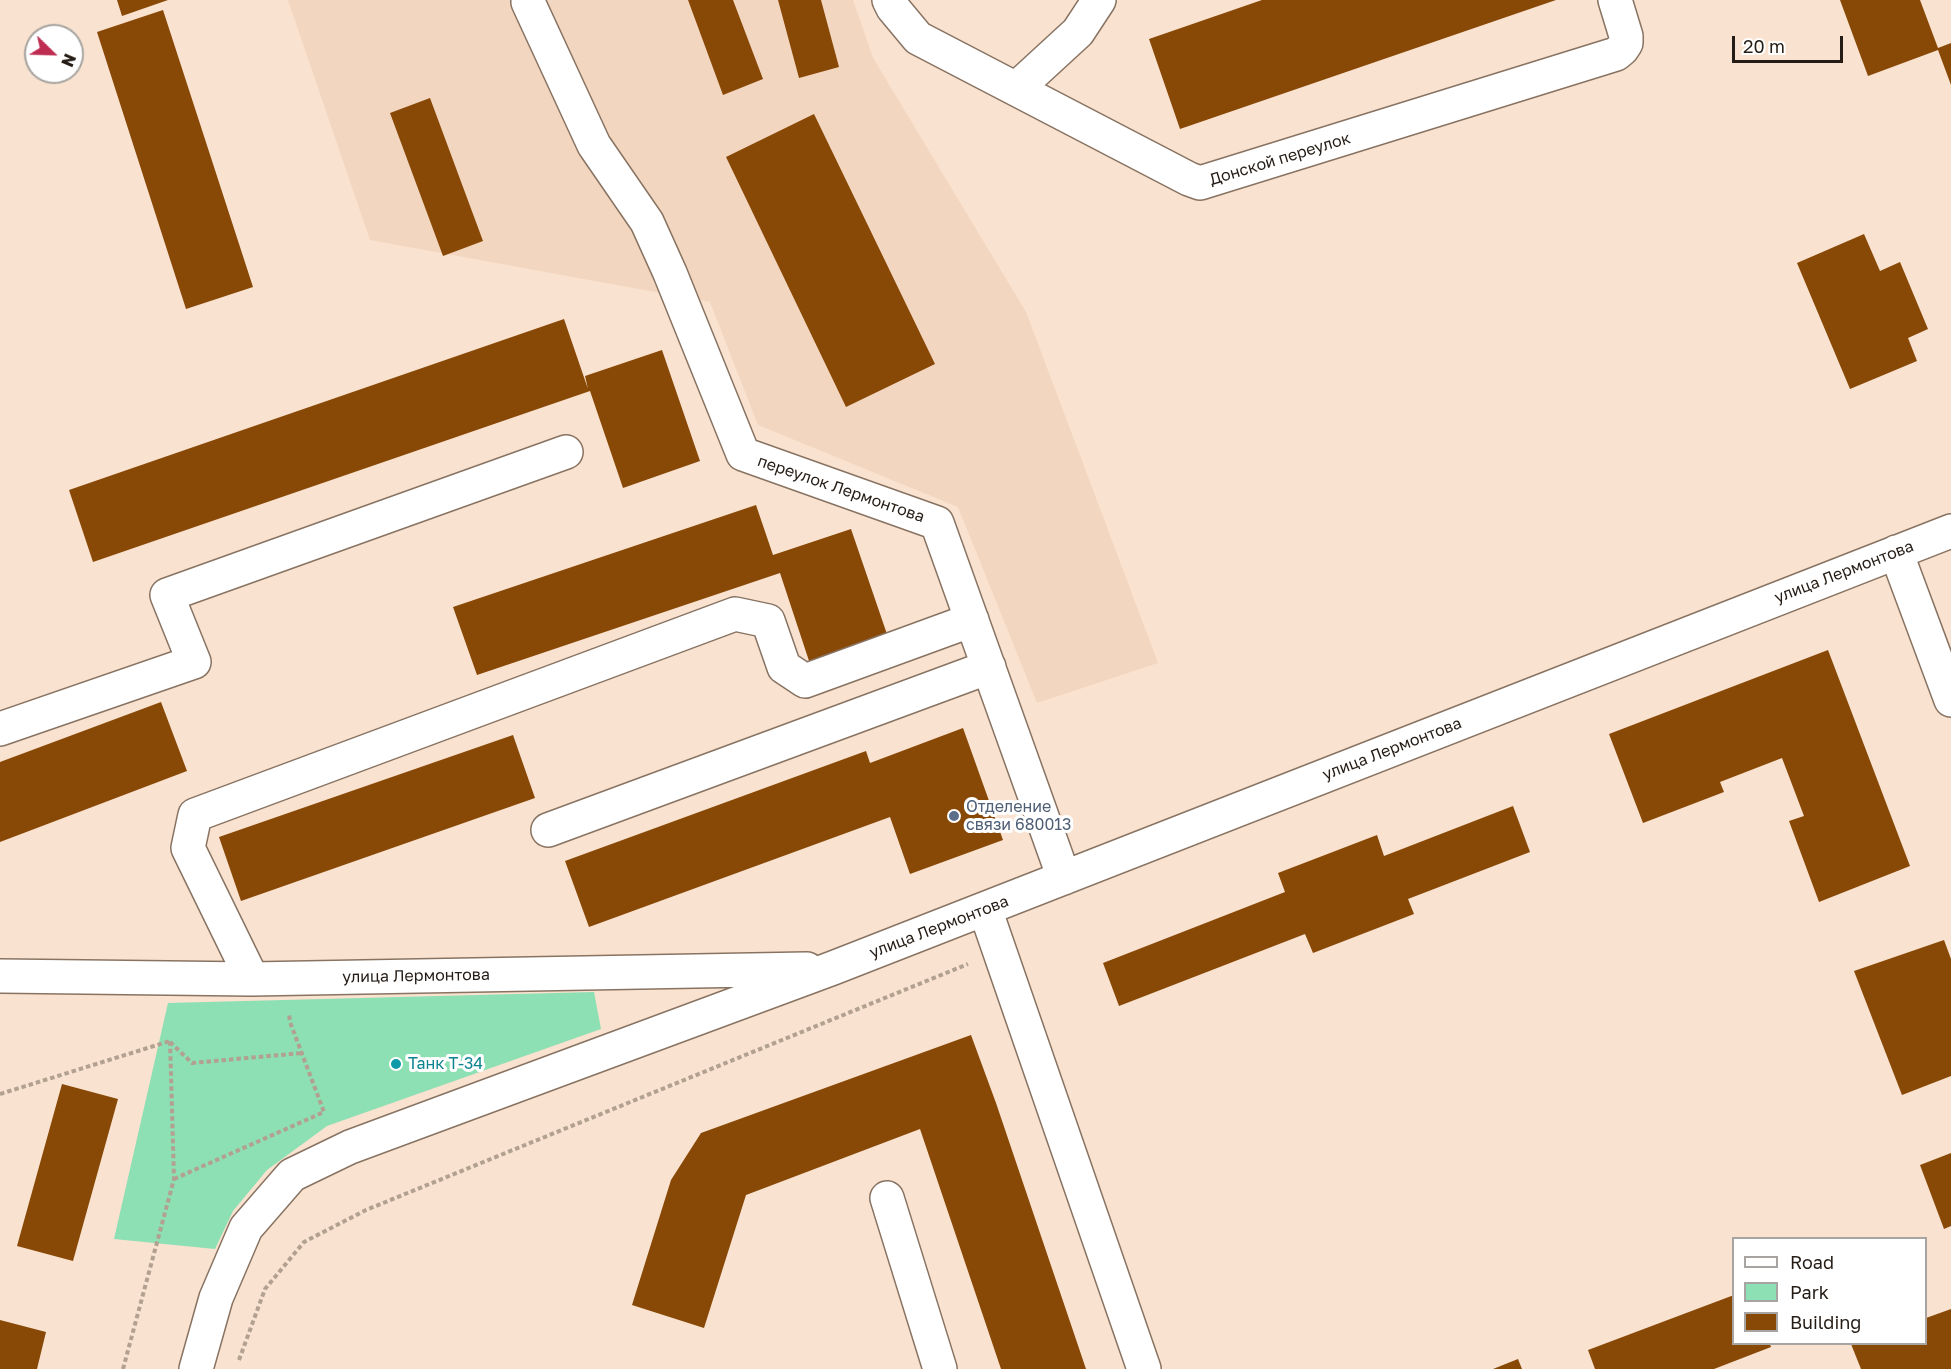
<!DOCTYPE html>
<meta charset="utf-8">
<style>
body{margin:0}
#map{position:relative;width:1951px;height:1369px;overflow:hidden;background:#f9e2cf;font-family:"Golos Text",sans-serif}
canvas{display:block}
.legend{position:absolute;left:1732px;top:1237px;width:195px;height:108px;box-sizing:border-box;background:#fff;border:2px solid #a7a4a1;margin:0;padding:8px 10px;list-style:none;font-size:18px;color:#241c15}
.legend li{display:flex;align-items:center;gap:12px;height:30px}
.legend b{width:30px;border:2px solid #a7a4a1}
.north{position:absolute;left:24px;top:24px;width:60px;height:60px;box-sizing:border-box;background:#fff;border:2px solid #a7a4a1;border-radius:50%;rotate:113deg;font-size:16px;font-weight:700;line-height:24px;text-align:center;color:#241c15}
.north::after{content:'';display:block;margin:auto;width:21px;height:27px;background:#be2d51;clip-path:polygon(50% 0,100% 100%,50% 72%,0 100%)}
.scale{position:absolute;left:1732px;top:36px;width:111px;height:27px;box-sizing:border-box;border:3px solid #241c15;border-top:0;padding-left:8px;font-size:18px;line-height:21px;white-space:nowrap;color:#241c15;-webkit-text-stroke:4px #fff;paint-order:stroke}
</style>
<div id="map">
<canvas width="1951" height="1369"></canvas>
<ul class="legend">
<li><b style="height:8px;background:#fff"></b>Road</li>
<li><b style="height:16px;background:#8ddfb4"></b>Park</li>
<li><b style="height:16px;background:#884806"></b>Building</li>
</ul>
<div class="north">N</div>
<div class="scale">20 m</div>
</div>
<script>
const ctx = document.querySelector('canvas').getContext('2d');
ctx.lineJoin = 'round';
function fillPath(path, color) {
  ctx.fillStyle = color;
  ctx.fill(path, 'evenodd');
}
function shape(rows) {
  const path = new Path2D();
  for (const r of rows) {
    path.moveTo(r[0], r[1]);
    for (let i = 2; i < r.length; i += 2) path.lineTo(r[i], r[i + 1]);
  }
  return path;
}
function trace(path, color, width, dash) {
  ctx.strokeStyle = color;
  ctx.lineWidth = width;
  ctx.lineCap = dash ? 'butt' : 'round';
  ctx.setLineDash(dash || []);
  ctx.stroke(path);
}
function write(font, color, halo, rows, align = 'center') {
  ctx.font = font + ' "Golos Text",sans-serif';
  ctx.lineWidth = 6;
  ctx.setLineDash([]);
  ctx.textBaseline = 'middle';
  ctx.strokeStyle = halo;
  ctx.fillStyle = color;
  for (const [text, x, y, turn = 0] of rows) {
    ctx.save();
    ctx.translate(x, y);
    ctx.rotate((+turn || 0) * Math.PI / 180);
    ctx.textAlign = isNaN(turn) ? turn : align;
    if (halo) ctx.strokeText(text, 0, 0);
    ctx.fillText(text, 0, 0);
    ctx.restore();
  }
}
fillPath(shape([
 [288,0,853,0,873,58,1026,312,1158,663,1037,703,958,507,758,425,710,302,370,240]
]), '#f3d6bf');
fillPath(shape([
 [594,992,601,1029,327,1126,267,1170,233,1211,215,1249,114,1239,168,1003]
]), '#8ddfb4');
fillPath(shape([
 [117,0,168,0,122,16],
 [688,0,733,0,763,79,723,95],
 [778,0,821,0,839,67,799,78],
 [1262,0,1556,0,1180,129,1149,39],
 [1840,0,1920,0,1938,48,1951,43,1951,85,1938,50,1868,76],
 [163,10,253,287,186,309,97,32],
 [430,98,483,241,443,256,390,113],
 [814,114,935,364,846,407,726,157],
 [1864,234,1880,271,1900,262,1928,329,1908,338,1917,361,1850,389,1797,263],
 [564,319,588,389,585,376,662,350,700,461,623,488,590,391,93,562,69,490],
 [756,505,773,555,851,529,889,640,811,667,780,573,477,675,453,607],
 [1828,650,1910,866,1819,902,1789,821,1804,816,1782,758,1720,782,1724,792,1643,823,1609,734],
 [161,702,187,771,0,842,0,762],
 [963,728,1003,840,910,874,890,817,589,927,565,861,866,751,870,763],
 [513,735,535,798,241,901,219,837],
 [1513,806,1530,852,1408,899,1414,914,1313,953,1305,934,1119,1006,1103,963,1285,892,1278,873,1377,835,1384,856],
 [1944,940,1951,959,1951,1076,1902,1095,1854,971],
 [971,1035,996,1103,1086,1369,1001,1369,920,1129,746,1195,704,1328,632,1305,671,1180,701,1133],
 [62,1084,118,1099,73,1261,17,1246],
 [1951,1153,1951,1226,1944,1229,1920,1165],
 [1734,1295,1734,1344,1770,1344,1771,1347,1714,1369,1595,1369,1588,1350],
 [1951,1309,1951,1369,1861,1369,1851,1344,1926,1344,1926,1318],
 [0,1320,46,1332,37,1369,0,1369],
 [1518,1359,1522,1369,1493,1369]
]), '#884806');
const minor = shape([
 [889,0,893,8,918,38,1189,179,1200,183,1616,54,1622,49,1626,43,1626,36,1615,0],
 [528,2,594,145,647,222,670,273,743,454,937,523,1064,878],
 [1016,89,1078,32,1099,0],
 [1896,552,1951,700],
 [0,729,194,662,167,595,566,452],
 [548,830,989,667],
 [985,909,1144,1369],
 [0,976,252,979,807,969],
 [252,979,188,848,195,815,735,614,768,621,784,667,805,681,972,620],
 [887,1198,940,1369],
 [196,1369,216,1298,246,1228,292,1175,350,1147,833,968,1951,531]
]);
trace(minor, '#887362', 36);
trace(shape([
 [170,1042,192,1063,302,1053],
 [0,1094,170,1041],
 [174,1179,324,1112,290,1022,289,1013],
 [239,1360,265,1289,304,1242,366,1210,968,964],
 [123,1369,174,1179,170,1041]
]), '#b2a091', 4, [4.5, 3]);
trace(minor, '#fff', 33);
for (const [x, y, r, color] of [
 [954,816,6,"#5c6f8a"],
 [396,1064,6,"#0f9aa8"]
]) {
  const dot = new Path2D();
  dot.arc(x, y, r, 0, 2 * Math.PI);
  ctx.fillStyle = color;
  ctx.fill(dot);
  trace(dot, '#fff', 2);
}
write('16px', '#241c15', '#fff', [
 ["Донской переулок",1280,159,-17],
 ["переулок Лермонтова",841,489,19],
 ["улица Лермонтова",1844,572,-21],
 ["улица Лермонтова",1392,749,-21],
 ["улица Лермонтова",939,927,-21],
 ["улица Лермонтова",416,976,-1]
]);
write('16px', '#4e5e75', '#fff', [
 ["Отделение",966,807],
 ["связи 680013",966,825]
], 'left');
write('16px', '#0d838f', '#fff', [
 ["Танк Т-34",408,1064]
], 'left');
</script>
